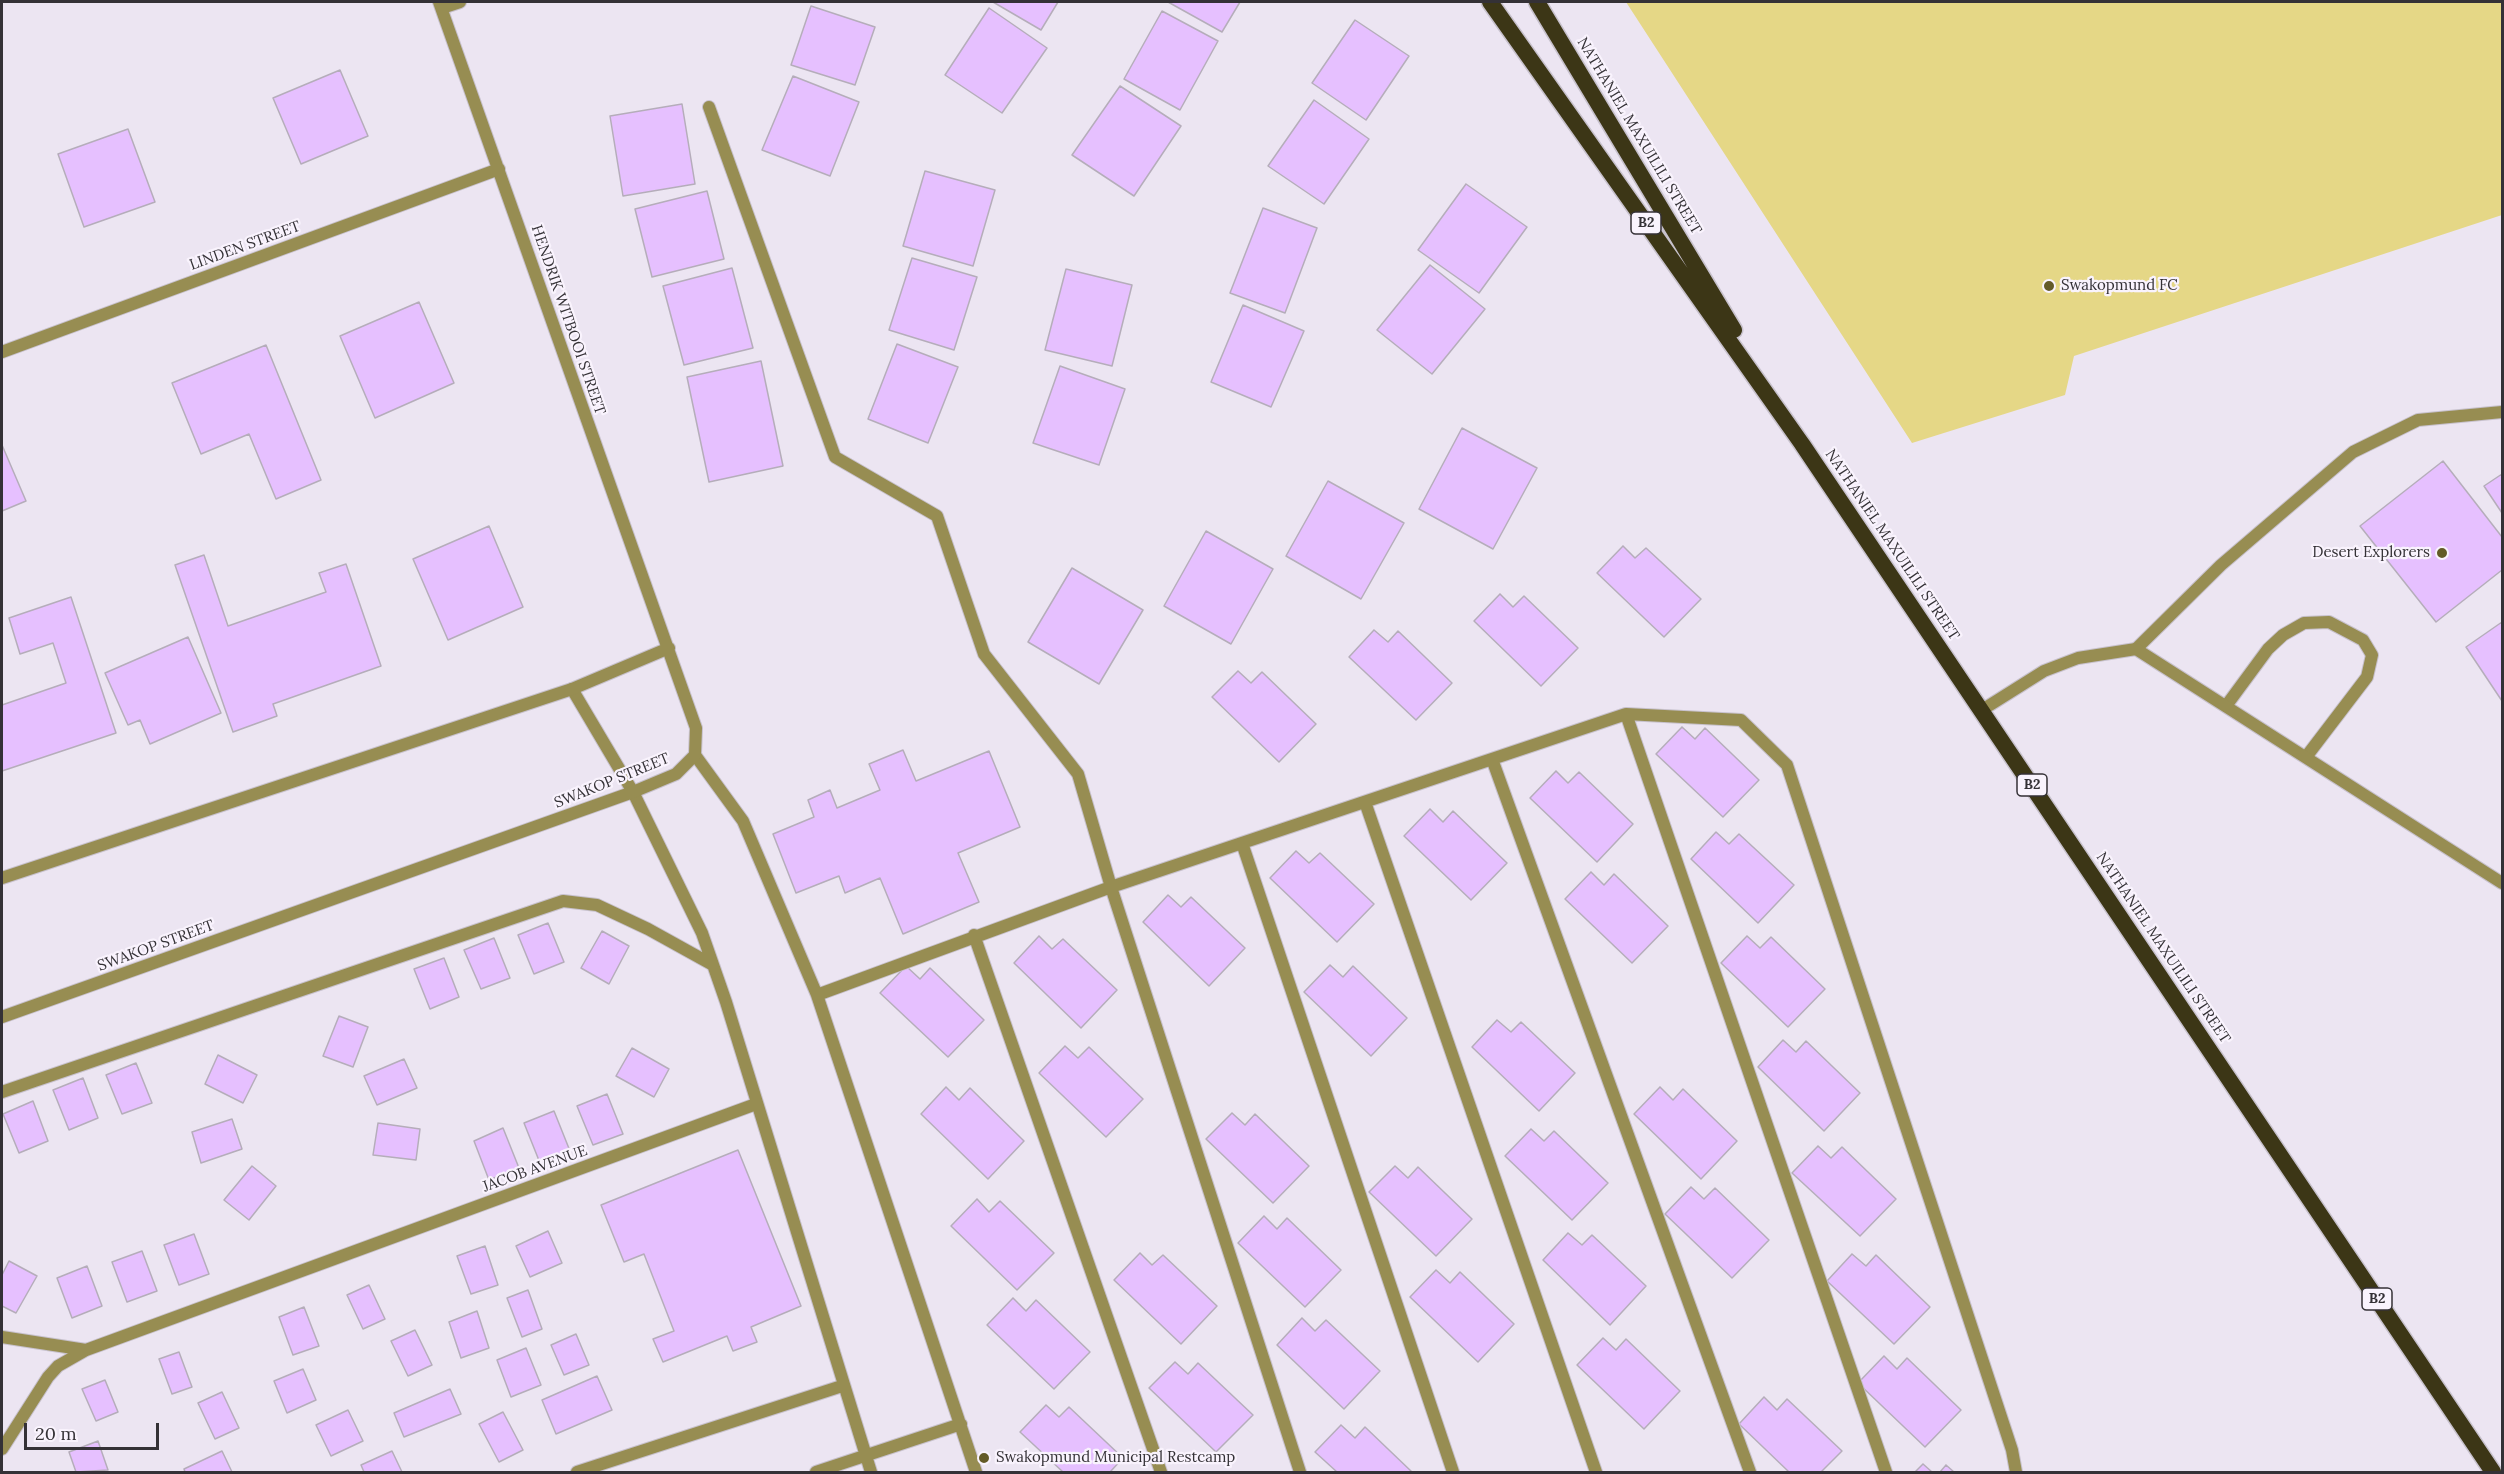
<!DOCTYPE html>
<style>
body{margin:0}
#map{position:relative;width:2504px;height:1474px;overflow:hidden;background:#ece5f2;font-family:Lora,serif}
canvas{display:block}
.frame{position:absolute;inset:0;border:3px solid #343136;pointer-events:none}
.scale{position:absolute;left:24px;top:1423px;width:135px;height:27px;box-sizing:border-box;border:3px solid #343136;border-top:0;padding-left:8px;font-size:18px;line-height:21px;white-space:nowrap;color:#343136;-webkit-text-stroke:4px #f9f3fd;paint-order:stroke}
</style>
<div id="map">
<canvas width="2504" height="1474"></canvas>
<div class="frame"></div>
<div class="scale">20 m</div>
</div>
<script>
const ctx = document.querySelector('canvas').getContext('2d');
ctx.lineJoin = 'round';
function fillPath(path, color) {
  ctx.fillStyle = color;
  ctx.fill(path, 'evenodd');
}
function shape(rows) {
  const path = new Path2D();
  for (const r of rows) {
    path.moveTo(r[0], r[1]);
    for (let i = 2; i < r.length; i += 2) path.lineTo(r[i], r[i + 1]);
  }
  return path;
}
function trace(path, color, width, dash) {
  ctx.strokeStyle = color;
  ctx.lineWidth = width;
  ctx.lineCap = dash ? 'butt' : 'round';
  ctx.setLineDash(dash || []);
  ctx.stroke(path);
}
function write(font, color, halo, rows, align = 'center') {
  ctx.font = font + ' Lora,serif';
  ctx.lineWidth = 4.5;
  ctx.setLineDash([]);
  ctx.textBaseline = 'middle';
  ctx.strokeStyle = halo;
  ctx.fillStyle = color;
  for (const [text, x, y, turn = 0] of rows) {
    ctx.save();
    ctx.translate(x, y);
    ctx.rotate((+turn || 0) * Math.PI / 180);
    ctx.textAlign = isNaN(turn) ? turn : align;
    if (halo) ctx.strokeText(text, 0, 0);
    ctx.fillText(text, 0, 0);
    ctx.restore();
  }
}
fillPath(shape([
 [1626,2,2502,2,2502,215,2074,356,2065,395,1912,443]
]), '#e5d786');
const building = shape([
 [993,2,1058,2,1041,30,993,2],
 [1168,2,1240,2,1222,32,1168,2],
 [811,6,875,27,855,85,791,65,811,6],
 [989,8,1047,48,1002,113,945,75,989,8],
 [1162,11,1218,41,1180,110,1124,79,1162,11],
 [1355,20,1409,56,1366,120,1312,83,1355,20],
 [340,70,368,136,301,164,273,98,340,70],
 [793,76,859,102,830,176,762,150,793,76],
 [1120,86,1181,126,1134,196,1072,155,1120,86],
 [1314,100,1369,139,1324,204,1268,166,1314,100],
 [682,104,695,184,623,196,610,116,682,104],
 [128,129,155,202,84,227,58,154,128,129],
 [925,171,995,190,973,266,903,246,925,171],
 [1466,184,1527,227,1479,293,1418,250,1466,184],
 [707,191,724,259,652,277,635,209,707,191],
 [1263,208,1317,228,1285,313,1230,293,1263,208],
 [912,258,977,277,954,350,889,330,912,258],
 [1430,265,1485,309,1432,374,1377,330,1430,265],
 [732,268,753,348,684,365,663,286,732,268],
 [1066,269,1132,285,1112,366,1045,350,1066,269],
 [419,302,454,383,375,418,340,336,419,302],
 [1243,305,1304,331,1271,407,1211,382,1243,305],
 [897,344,958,367,928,443,868,419,897,344],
 [266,345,321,480,276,499,249,434,201,454,172,383,266,345],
 [761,361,783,466,709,482,687,377,761,361],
 [1060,366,1125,389,1099,465,1033,443,1060,366],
 [1462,428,1537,468,1493,549,1419,509,1462,428],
 [2,445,26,501,2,511,2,445],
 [2443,461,2502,537,2502,570,2436,622,2360,526,2443,461],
 [2502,474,2502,513,2484,486,2502,474],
 [1328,481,1404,523,1361,599,1286,556,1328,481],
 [489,526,523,607,448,640,413,559,489,526],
 [1206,531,1273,569,1231,644,1164,606,1206,531],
 [1623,546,1635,558,1646,548,1701,599,1664,637,1597,573,1623,546],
 [204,555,228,626,326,592,319,573,346,564,381,666,273,704,277,716,233,732,175,565,204,555],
 [1072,568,1143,610,1099,684,1028,642,1072,568],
 [1500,594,1513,607,1524,596,1578,648,1541,686,1474,621,1500,594],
 [71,597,116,733,2,771,2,705,66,683,53,643,20,654,9,618,71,597],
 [2502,622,2502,701,2466,647,2502,622],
 [1374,630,1388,642,1398,631,1452,683,1416,720,1349,657,1374,630],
 [188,637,221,713,150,744,140,720,128,725,105,673,188,637],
 [1238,671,1251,683,1262,672,1316,724,1279,762,1212,697,1238,671],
 [1682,727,1695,739,1705,728,1759,780,1723,817,1656,754,1682,727],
 [903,750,916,781,989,751,1020,827,958,853,979,902,903,934,880,878,845,893,839,876,796,893,773,834,814,817,808,800,830,790,837,808,880,790,869,764,903,750],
 [1556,771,1568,783,1579,772,1633,824,1597,862,1530,798,1556,771],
 [1430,809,1443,822,1453,811,1507,863,1471,900,1404,836,1430,809],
 [1716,832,1729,844,1739,834,1794,885,1758,923,1691,859,1716,832],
 [1296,851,1309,863,1320,853,1374,904,1337,942,1270,878,1296,851],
 [1591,872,1604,885,1614,874,1668,926,1632,963,1565,899,1591,872],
 [1168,895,1181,907,1191,897,1245,948,1209,986,1143,922,1168,895],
 [548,923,564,962,534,974,518,935,548,923],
 [602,931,629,946,609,984,581,968,602,931],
 [1039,936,1052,949,1063,939,1117,990,1081,1028,1014,963,1039,936],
 [1747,936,1760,948,1771,937,1825,989,1788,1027,1721,963,1747,936],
 [494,938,510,978,481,989,464,950,494,938],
 [444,958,459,997,430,1009,414,969,444,958],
 [1330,965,1343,977,1353,966,1407,1018,1371,1056,1304,992,1330,965],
 [906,966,920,979,930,968,984,1020,948,1057,880,993,906,966],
 [339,1016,368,1027,353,1067,323,1056,339,1016],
 [1497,1020,1511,1032,1521,1022,1575,1073,1539,1111,1472,1047,1497,1020],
 [1783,1040,1796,1052,1806,1041,1860,1093,1824,1131,1758,1067,1783,1040],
 [1065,1046,1078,1058,1089,1047,1143,1099,1106,1137,1039,1073,1065,1046],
 [632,1048,669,1069,654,1097,616,1076,632,1048],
 [218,1055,257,1075,243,1103,205,1084,218,1055],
 [404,1059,417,1088,377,1105,364,1076,404,1059],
 [136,1063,152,1103,122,1114,106,1075,136,1063],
 [83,1078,98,1118,69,1130,53,1090,83,1078],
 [946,1087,959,1100,970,1088,1024,1141,988,1179,921,1114,946,1087],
 [1660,1087,1673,1100,1683,1089,1737,1141,1701,1179,1634,1114,1660,1087],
 [607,1094,623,1134,593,1145,577,1106,607,1094],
 [33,1101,48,1141,19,1153,3,1114,33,1101],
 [554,1111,570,1151,540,1163,524,1123,554,1111],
 [1232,1113,1245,1125,1255,1114,1309,1166,1273,1203,1206,1139,1232,1113],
 [232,1119,242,1149,201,1163,192,1132,232,1119],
 [378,1123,420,1129,416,1160,373,1155,378,1123],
 [503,1128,519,1168,489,1180,474,1141,503,1128],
 [1531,1129,1544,1141,1554,1131,1608,1183,1572,1220,1505,1156,1531,1129],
 [1818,1146,1831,1158,1842,1147,1896,1199,1860,1236,1792,1173,1818,1146],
 [738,1150,801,1306,751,1327,757,1342,733,1351,727,1336,663,1362,653,1339,674,1331,644,1254,624,1262,601,1205,738,1150],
 [252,1166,276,1186,249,1220,224,1200,252,1166],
 [1395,1166,1408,1178,1418,1167,1472,1219,1436,1256,1369,1192,1395,1166],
 [1691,1187,1704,1199,1715,1188,1769,1240,1732,1278,1665,1214,1691,1187],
 [977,1199,989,1212,1000,1201,1054,1253,1017,1290,951,1226,977,1199],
 [1264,1216,1277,1229,1287,1218,1341,1270,1305,1307,1238,1243,1264,1216],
 [548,1231,562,1263,530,1277,516,1246,548,1231],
 [1568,1233,1582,1245,1592,1235,1646,1286,1610,1325,1543,1260,1568,1233],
 [194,1234,209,1274,179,1285,164,1245,194,1234],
 [485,1246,498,1285,471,1294,457,1256,485,1246],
 [142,1251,157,1291,127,1302,112,1262,142,1251],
 [1140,1253,1152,1265,1163,1255,1217,1306,1181,1344,1114,1280,1140,1253],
 [1852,1254,1866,1266,1876,1255,1930,1307,1894,1344,1827,1281,1852,1254],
 [9,1261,37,1276,16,1313,2,1306,2,1275,9,1261],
 [87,1266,102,1306,72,1318,57,1278,87,1266],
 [1436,1270,1450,1283,1460,1272,1514,1324,1478,1362,1410,1297,1436,1270],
 [369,1285,385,1319,363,1329,347,1295,369,1285],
 [528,1290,542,1329,522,1337,507,1298,528,1290],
 [1013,1298,1026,1311,1036,1300,1090,1352,1054,1389,987,1325,1013,1298],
 [304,1307,319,1346,293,1355,279,1317,304,1307],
 [477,1311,489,1348,461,1358,449,1322,477,1311],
 [1302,1318,1315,1331,1326,1320,1380,1371,1344,1409,1277,1345,1302,1318],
 [415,1330,432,1365,408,1376,391,1341,415,1330],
 [576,1334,589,1365,564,1375,551,1345,576,1334],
 [1603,1338,1616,1350,1626,1339,1680,1391,1644,1429,1577,1365,1603,1338],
 [526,1348,541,1385,511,1397,497,1360,526,1348],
 [179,1352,192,1387,172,1394,159,1359,179,1352],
 [1884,1356,1897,1369,1907,1358,1961,1410,1925,1447,1858,1383,1884,1356],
 [1175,1362,1188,1374,1198,1363,1253,1415,1216,1452,1149,1388,1175,1362],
 [303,1369,316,1400,287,1413,274,1381,303,1369],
 [597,1376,612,1410,556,1434,542,1400,597,1376],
 [105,1380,118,1412,96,1421,82,1389,105,1380],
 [450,1389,461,1414,404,1437,394,1413,450,1389],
 [222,1392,239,1428,215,1439,198,1403,222,1392],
 [1764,1397,1777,1410,1787,1399,1842,1451,1821,1472,1789,1472,1739,1424,1764,1397],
 [1046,1405,1059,1417,1069,1407,1123,1458,1110,1472,1063,1472,1020,1432,1046,1405],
 [348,1410,363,1441,331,1456,316,1425,348,1410],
 [503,1412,523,1450,499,1462,479,1424,503,1412],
 [1341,1425,1355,1438,1365,1427,1412,1472,1337,1472,1315,1452,1341,1425],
 [98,1441,108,1470,76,1472,69,1452,98,1441],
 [222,1451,232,1472,185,1472,184,1469,222,1451],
 [392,1451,402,1472,364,1472,361,1465,392,1451],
 [1923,1464,1932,1472,1915,1472,1923,1464],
 [1946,1465,1954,1472,1940,1472,1946,1465]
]);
fillPath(building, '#e6c0ff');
trace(building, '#b5adba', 1.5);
const service = shape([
 [709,107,835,457,937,516,984,654,1078,774,1111,887,1300,1472],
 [2136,649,2221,565,2353,452,2418,420,2502,412],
 [572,689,633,792,702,933,726,1002,871,1472],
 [2226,706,2268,649,2283,635,2304,623,2329,622,2363,640,2372,655,2367,677,2306,757],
 [1626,714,1886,1472],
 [695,755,743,821,817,995,976,1472],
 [1492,759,1750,1472],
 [1365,802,1596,1472],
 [1242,843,1453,1472],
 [974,935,1161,1472],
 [817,995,1111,887,1626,714,1741,720,1787,765,2012,1450,2016,1472],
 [2,1092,563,901,597,905,648,929,713,965],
 [2,1337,86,1350],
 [2,1449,48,1377,58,1366,86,1350,756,1104],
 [577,1472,842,1386],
 [816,1472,961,1424]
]);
const minor = shape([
 [442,8,460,2],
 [2,352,499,169],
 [1982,710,2044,671,2078,658,2136,649,2502,883],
 [2,878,572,689,669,648],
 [2,1017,633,792,676,774,695,755,696,728,439,2]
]);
const trunk = shape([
 [1490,2,1802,444,2493,1472],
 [1537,2,1734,330]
]);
trace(service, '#c7c1cc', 14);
trace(minor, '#c7c1cc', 14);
trace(trunk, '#c7c1cc', 19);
trace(service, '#978d52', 12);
trace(minor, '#978d52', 12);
trace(trunk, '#3c3616', 16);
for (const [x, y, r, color] of [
 [2049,286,6,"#635a27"],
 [2442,553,6,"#635a27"],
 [984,1458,6,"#635a27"]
]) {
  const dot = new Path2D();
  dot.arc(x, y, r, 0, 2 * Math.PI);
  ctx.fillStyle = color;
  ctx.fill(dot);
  trace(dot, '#f9f3fd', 2);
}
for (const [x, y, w] of [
 [1646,223,30],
 [2032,785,30],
 [2377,1299,30]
]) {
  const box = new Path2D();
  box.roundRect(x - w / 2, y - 11, w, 22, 4.5);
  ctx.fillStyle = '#f9f3fd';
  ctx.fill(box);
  trace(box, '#343136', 1.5);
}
write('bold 14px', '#343136', null, [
 ["B2",1646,223],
 ["B2",2032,785],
 ["B2",2377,1299]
]);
write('15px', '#343136', '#f9f3fd', [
 ["NATHANIEL MAXUILILI STREET",1639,136,59],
 ["LINDEN STREET",245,246,-20],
 ["HENDRIK WITBOOI STREET",568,320,71],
 ["NATHANIEL MAXUILILI STREET",1892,545,56],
 ["SWAKOP STREET",612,781,-22],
 ["SWAKOP STREET",156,946,-20],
 ["NATHANIEL MAXUILILI STREET",2163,948,56],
 ["JACOB AVENUE",535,1169,-20]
]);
write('15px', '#343136', '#f9f3fd', [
 ["Swakopmund FC",2061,286],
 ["Desert Explorers",2430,553,"right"],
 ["Swakopmund Municipal Restcamp",996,1458]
], 'left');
</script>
